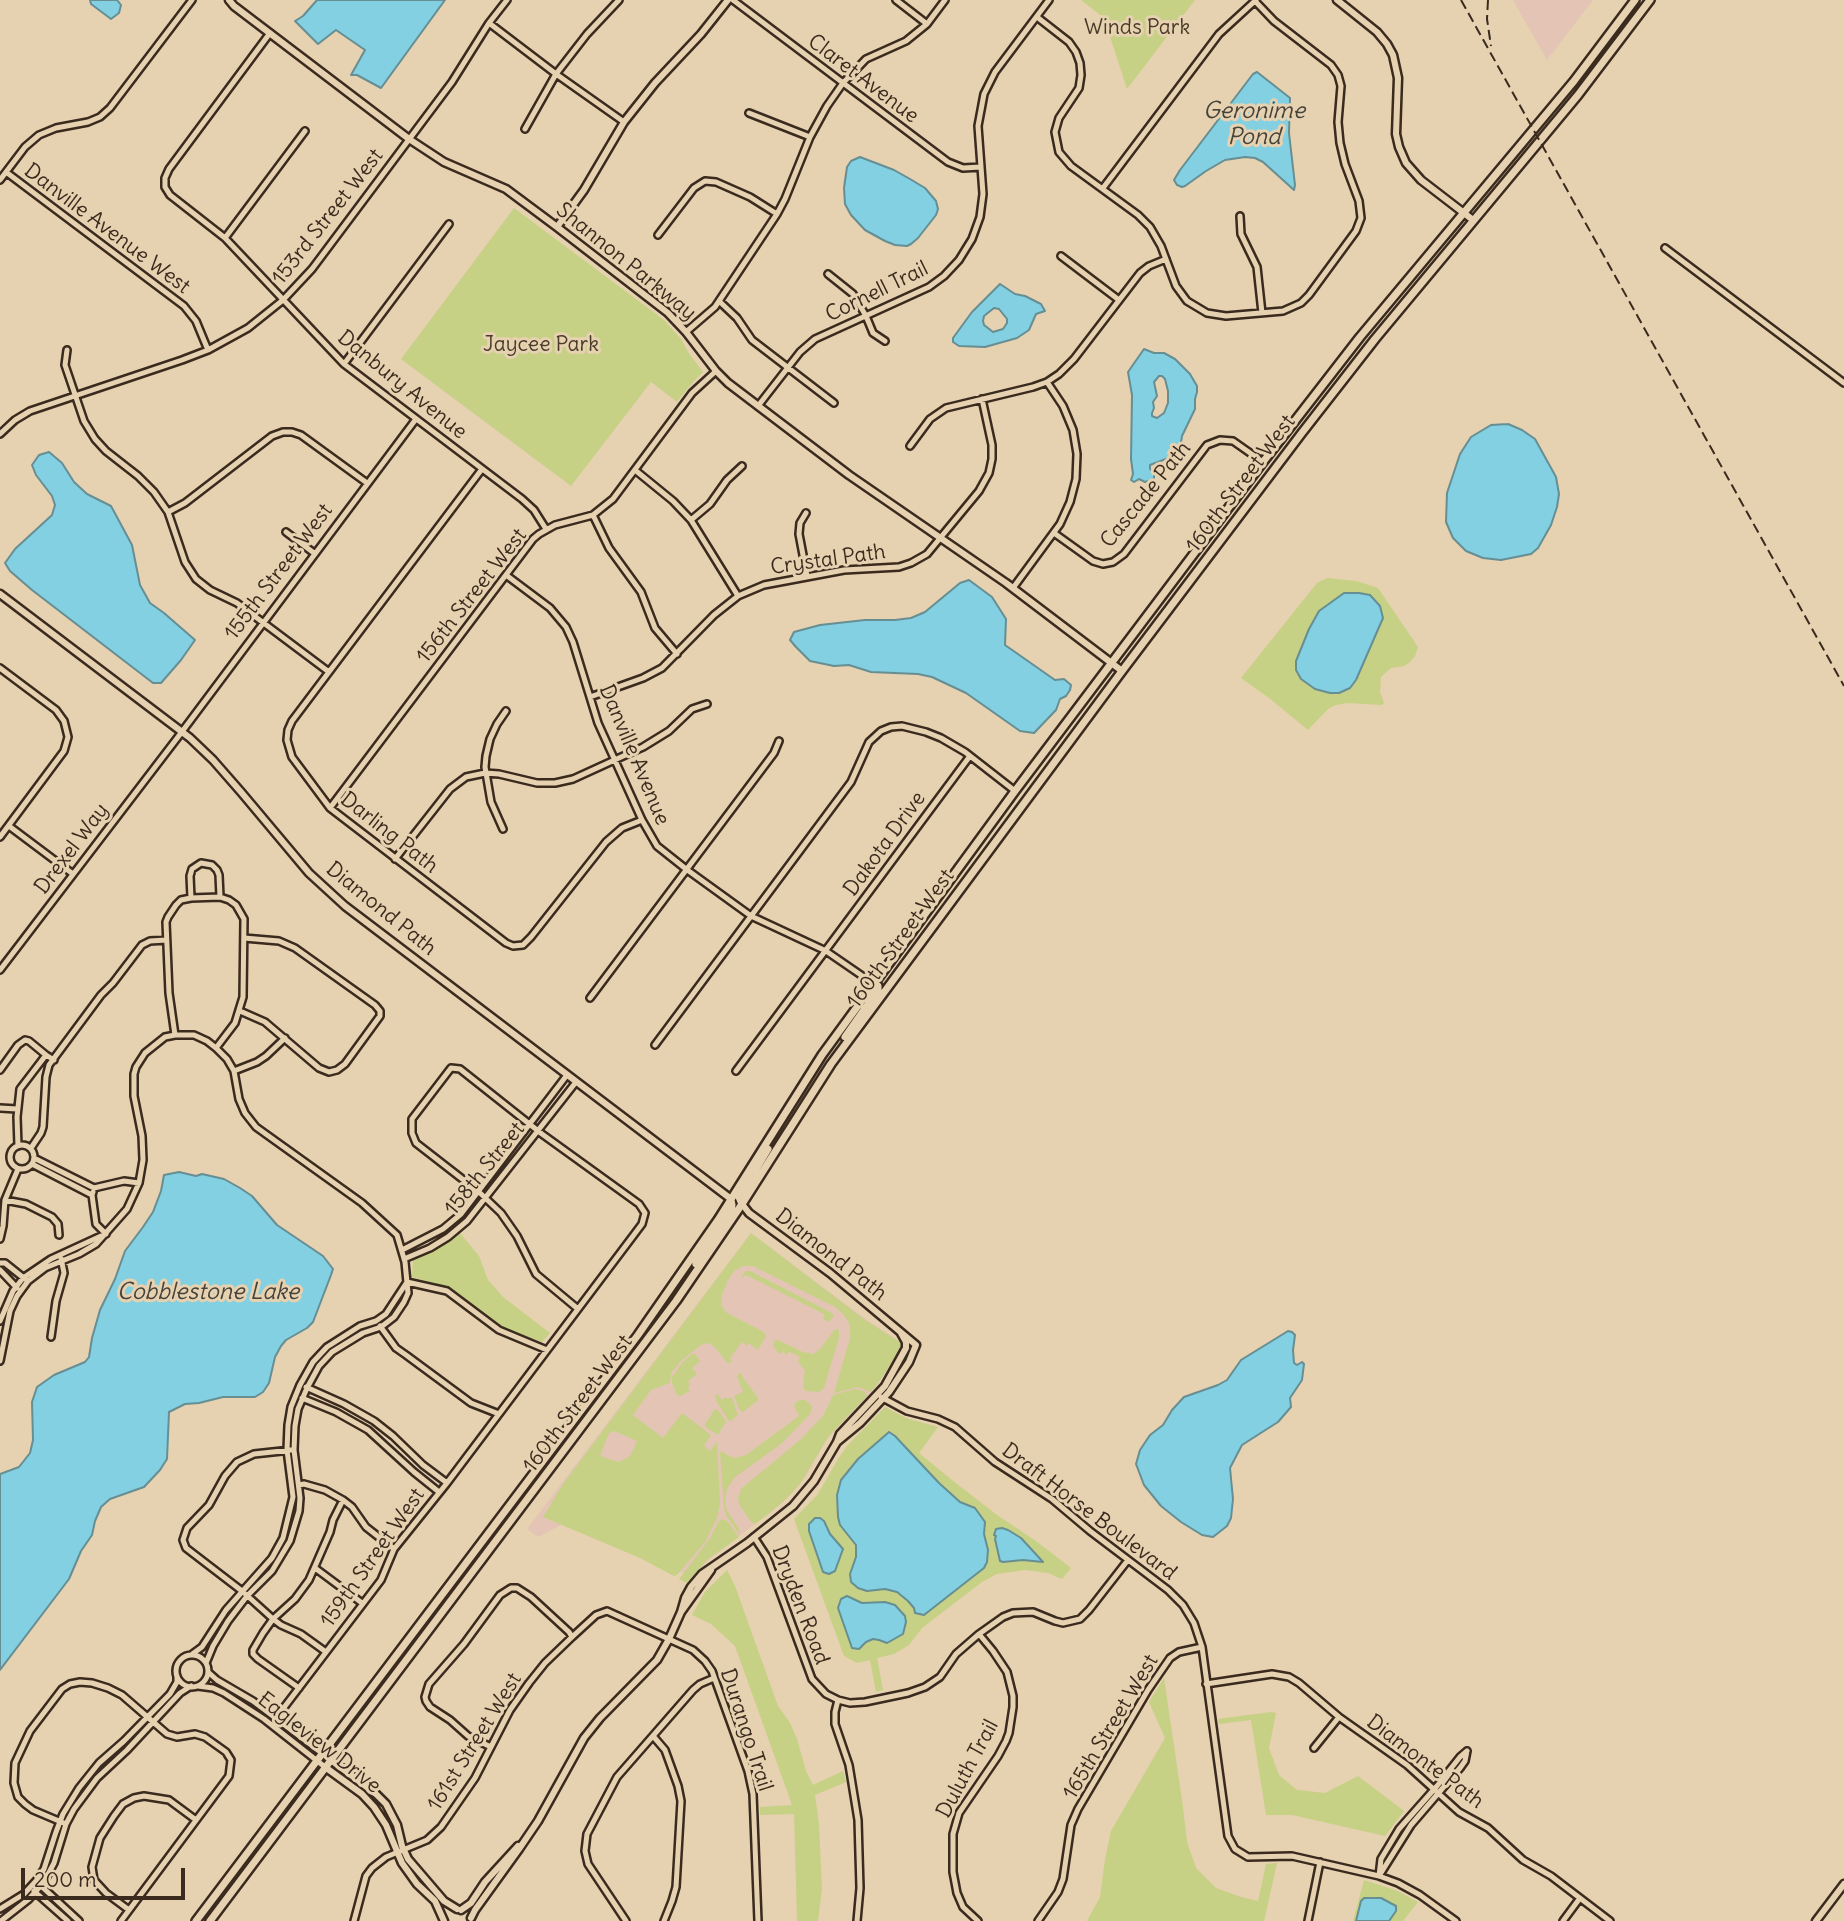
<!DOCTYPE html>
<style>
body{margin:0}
#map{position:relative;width:1844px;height:1921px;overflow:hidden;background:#e6d1b0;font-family:Delius,sans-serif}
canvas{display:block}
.scale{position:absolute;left:21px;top:1868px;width:164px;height:32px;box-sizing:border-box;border:4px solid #3b2a1e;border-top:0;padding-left:9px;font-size:21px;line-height:24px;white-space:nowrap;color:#3b2a1e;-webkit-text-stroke:5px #e6d1b0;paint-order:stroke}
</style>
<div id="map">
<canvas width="1844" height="1921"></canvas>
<div class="scale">200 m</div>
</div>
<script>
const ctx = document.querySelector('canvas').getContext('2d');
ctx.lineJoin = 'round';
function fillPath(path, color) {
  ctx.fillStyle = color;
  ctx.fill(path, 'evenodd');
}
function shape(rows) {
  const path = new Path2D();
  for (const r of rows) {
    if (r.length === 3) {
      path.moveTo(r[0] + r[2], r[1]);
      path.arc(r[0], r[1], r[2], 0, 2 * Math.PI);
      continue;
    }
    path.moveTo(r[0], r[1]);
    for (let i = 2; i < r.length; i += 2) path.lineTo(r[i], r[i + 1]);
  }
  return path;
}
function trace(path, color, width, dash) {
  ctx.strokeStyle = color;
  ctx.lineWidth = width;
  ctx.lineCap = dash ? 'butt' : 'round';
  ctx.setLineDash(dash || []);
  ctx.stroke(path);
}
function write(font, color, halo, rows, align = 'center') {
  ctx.font = font + ' Delius,sans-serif';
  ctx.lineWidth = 6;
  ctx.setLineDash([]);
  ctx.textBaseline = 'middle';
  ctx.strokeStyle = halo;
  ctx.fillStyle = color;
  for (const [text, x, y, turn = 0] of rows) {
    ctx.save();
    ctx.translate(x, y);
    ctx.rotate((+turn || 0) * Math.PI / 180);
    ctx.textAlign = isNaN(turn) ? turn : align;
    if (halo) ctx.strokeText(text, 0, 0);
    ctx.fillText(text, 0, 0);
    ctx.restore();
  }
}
fillPath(shape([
 [1513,0,1593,0,1547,60],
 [751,1233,860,1315,896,1339,900,1349,892,1364,871,1393,835,1430,826,1441,807,1475,795,1490,782,1503,711,1558,692,1577,563,1524,538,1537,527,1529]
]), '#e4c5b5');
fillPath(shape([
 [1081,0,1195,0,1127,89,1104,18],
 [514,208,664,320,681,339,688,352,703,372,693,382,677,402,651,382,571,486,401,359],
 [1327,578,1356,581,1378,588,1418,647,1415,656,1410,662,1404,666,1391,668,1381,677,1380,692,1384,703,1382,705,1347,703,1336,705,1328,709,1308,730,1269,698,1241,678,1317,583],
 [459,1232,479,1256,488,1280,503,1297,550,1333,542,1342,501,1327,446,1287,412,1277,413,1260,437,1248],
 [751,1233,865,1320,903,1344,881,1379,871,1392,858,1387,834,1393,850,1338,850,1325,844,1315,835,1307,753,1266,742,1266,737,1270,736,1269,728,1280,722,1295,721,1305,727,1313,764,1332,766,1336,759,1348,758,1350,749,1343,747,1346,742,1342,730,1358,732,1361,728,1364,714,1346,707,1343,701,1345,681,1361,671,1373,670,1383,651,1390,633,1415,663,1438,682,1413,711,1435,704,1446,710,1451,717,1442,720,1504,717,1518,706,1541,677,1575,674,1576,640,1558,543,1517,563,1484],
 [614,1431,637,1441,630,1456,619,1462,600,1456,609,1433],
 [746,1271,750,1271,832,1313,834,1316,828,1322,823,1319,824,1314,746,1275,742,1278,742,1275],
 [835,1329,839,1330,839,1337,824,1388,819,1392,805,1391,803,1386,805,1371,798,1361,800,1357,790,1352,786,1355,783,1351,779,1354,773,1346,775,1340,778,1340,803,1352,813,1354,820,1349],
 [692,1354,695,1354,700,1361,692,1368,697,1374,688,1381,690,1385,688,1387,690,1391,680,1396,677,1395,672,1383,672,1377,682,1363],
 [741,1372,742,1376,758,1398,757,1401,743,1412,740,1411,734,1396,743,1392,737,1376],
 [855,1389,864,1391,867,1396,828,1437,800,1484,787,1498,771,1512,755,1524,751,1522,739,1504,738,1497,742,1488,800,1440,823,1416,833,1395],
 [600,1390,604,1393,402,1660,399,1657],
 [717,1394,722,1400,726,1397,727,1399,732,1397,738,1415,731,1421,728,1420,717,1402,715,1395],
 [800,1400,805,1400,811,1405,812,1408,810,1414,781,1444,735,1477,727,1489,725,1500,726,1509,739,1529,740,1535,727,1517,724,1509,720,1453,723,1451,727,1455,735,1458,746,1455,799,1416,794,1406,796,1402],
 [885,1407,906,1418,938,1427,919,1453,957,1484,997,1515,1036,1541,1071,1568,1062,1579,1048,1573,1025,1570,997,1574,982,1582,922,1628,909,1645,894,1654,877,1658,883,1690,876,1692,870,1660,857,1663,844,1656,794,1519,818,1494,838,1459,847,1446],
 [892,1433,939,1483,960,1502,975,1508,985,1522,984,1534,988,1550,987,1562,914,1608,904,1596,897,1592,885,1589,867,1591,858,1588,851,1582,850,1574,856,1557,856,1545,840,1525,838,1517,837,1495,841,1479,858,1459,881,1439],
 [815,1518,820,1518,825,1522,830,1534,843,1549,835,1571,829,1574],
 [1008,1530,1021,1538,1043,1562,1023,1560,1003,1562,1000,1560,995,1539,996,1535],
 [848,1597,856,1602,868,1603,899,1637,887,1643,879,1640,873,1640,866,1642,863,1646,852,1648,838,1608],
 [715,1409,718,1410,726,1422,718,1435,705,1427,705,1424],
 [722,1519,727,1521,739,1537,707,1560,687,1583,679,1579,711,1537,718,1522],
 [727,1570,735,1586,778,1706,790,1723,797,1739,806,1771,813,1785,843,1771,845,1778,846,1782,815,1795,819,1824,822,1889,818,1921,797,1921,794,1814,760,1815,760,1807,792,1805,735,1646,711,1624,692,1615,705,1592],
 [1164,1678,1183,1807,1187,1842,1196,1868,1216,1888,1241,1897,1258,1901,1266,1864,1277,1863,1264,1921,1087,1921,1100,1897,1105,1859,1111,1831,1165,1738,1149,1702],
 [1271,1712,1276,1713,1269,1748,1279,1775,1297,1790,1325,1793,1358,1776,1404,1811,1385,1836,1292,1815,1266,1815,1251,1720,1219,1724,1218,1719],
 [1364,1880,1398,1891,1418,1902,1403,1921,1353,1921]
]), '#c6d185');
const water = shape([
 [90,0,117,0,121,5,119,13,111,19,91,4,90,0],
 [317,0,445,0,381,88,357,75,351,75,365,50,336,30,318,44,295,21,303,16,317,0],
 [1257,72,1290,98,1289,133,1295,185,1294,190,1263,162,1255,158,1245,157,1225,160,1206,171,1185,186,1182,187,1177,185,1174,180,1180,170,1253,74,1257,72],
 [860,157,894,170,910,179,925,188,936,201,938,209,936,215,918,238,911,244,907,246,895,245,885,241,865,230,851,215,845,204,844,188,847,167,851,161,860,157],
 [1000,284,1015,294,1025,296,1041,304,1045,311,1036,314,1029,330,1017,338,985,347,959,346,953,342,953,338,972,312,1000,284],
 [994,308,999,309,1007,319,1007,323,1003,329,993,332,984,325,983,321,984,316,994,308],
 [1144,349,1154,353,1164,353,1175,359,1190,374,1197,386,1197,392,1195,399,1195,409,1182,436,1180,449,1174,456,1150,465,1150,469,1154,474,1154,479,1145,482,1139,479,1134,482,1131,480,1133,474,1131,459,1132,395,1128,372,1144,349],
 [1159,376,1162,376,1165,379,1168,391,1168,403,1164,413,1157,418,1152,416,1152,413,1154,408,1153,402,1157,396,1154,382,1159,376],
 [1508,424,1522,430,1535,439,1556,477,1559,494,1557,507,1551,525,1538,548,1531,554,1501,560,1483,558,1466,551,1453,538,1446,522,1447,493,1460,454,1471,437,1491,425,1508,424],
 [49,452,62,463,74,482,87,494,111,506,132,545,140,585,150,603,164,613,195,640,181,660,161,683,153,683,32,590,10,571,5,563,15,549,52,515,55,505,52,496,36,475,32,465,39,455,49,452],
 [969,580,992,597,1006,619,1005,645,1055,680,1064,679,1071,685,1070,690,1066,696,1060,699,1056,710,1034,733,1020,731,966,693,932,677,918,674,871,672,849,665,834,666,810,661,796,647,790,640,794,632,820,625,865,620,895,620,911,618,925,612,960,583,969,580],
 [1344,593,1359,593,1370,595,1380,606,1383,618,1356,680,1350,688,1339,693,1330,693,1315,689,1301,679,1296,670,1296,661,1309,629,1319,611,1344,593],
 [179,1172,196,1176,202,1174,224,1179,240,1188,252,1196,277,1225,323,1256,333,1269,331,1275,313,1322,307,1328,286,1340,281,1346,275,1357,269,1383,263,1392,255,1397,223,1397,199,1403,185,1404,169,1412,167,1459,160,1470,144,1487,110,1499,101,1507,95,1521,92,1535,81,1551,69,1579,0,1670,0,1474,19,1467,30,1453,33,1440,32,1402,37,1387,54,1375,85,1362,89,1357,92,1338,100,1310,115,1279,125,1251,143,1227,153,1212,161,1191,164,1175,179,1172],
 [1288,1331,1292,1332,1295,1335,1293,1350,1294,1363,1297,1365,1302,1362,1304,1364,1302,1380,1290,1398,1291,1407,1278,1422,1242,1445,1230,1468,1233,1499,1231,1518,1227,1526,1213,1537,1202,1535,1181,1522,1161,1506,1144,1485,1136,1464,1140,1450,1150,1435,1163,1425,1172,1410,1184,1397,1218,1385,1227,1380,1241,1360,1288,1331],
 [889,1432,895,1436,939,1483,960,1502,975,1508,985,1522,984,1534,988,1550,987,1562,984,1568,924,1615,915,1613,914,1608,908,1601,897,1592,885,1589,867,1591,858,1588,851,1582,850,1574,856,1557,856,1545,840,1525,838,1517,837,1495,841,1480,858,1459,889,1432],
 [815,1518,820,1518,824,1521,830,1534,843,1549,835,1571,829,1574,823,1572,809,1531,809,1524,815,1518],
 [1002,1528,1008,1530,1021,1538,1043,1562,1023,1560,1003,1562,1000,1561,995,1539,996,1536,994,1535,996,1529,1002,1528],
 [847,1596,862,1603,885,1602,895,1605,905,1616,906,1622,903,1634,887,1643,879,1640,873,1639,866,1642,859,1649,852,1648,838,1608,841,1599,847,1596],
 [1364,1898,1381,1898,1396,1906,1396,1911,1389,1921,1356,1921,1361,1901,1364,1898]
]);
fillPath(water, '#82d0e1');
trace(water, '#668e93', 2);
const minor = shape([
 [733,0,948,162,963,168,981,167],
 [896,0,927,24],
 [1037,17,1069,42,1076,52,1080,63,1081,75,1079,88,1059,118,1055,132,1059,152,1071,166,1138,215,1150,227,1161,246,1176,286,1187,301,1207,313,1226,316,1283,311,1301,303,1309,295,1356,231,1361,218,1359,201,1345,164,1340,143,1338,122,1341,86,1338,75,1331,65,1274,21,1255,1],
 [489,23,556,74,624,122],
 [270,33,169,169,165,178,165,187,170,195,225,238,344,364,522,499,534,510,546,529],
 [749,113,810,137],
 [525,129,556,74,587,34,619,0],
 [6,172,184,306,196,321,208,350],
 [0,180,25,147,39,135,56,128,88,122,100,117,110,108,192,0],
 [1103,188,1219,34,1256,0],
 [1240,216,1241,234,1257,267,1262,313],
 [658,235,694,188,705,181,716,182,750,197,777,214],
 [225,238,305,131],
 [1665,248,1844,383],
 [1061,256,1119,300],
 [828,274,853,294,866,316,873,333,885,341],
 [719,301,737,318,752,340,834,403],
 [686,332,715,307,777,214,785,199,810,137,827,106,843,83,866,59,906,41,927,24,945,0],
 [67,350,65,365,84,421,95,439,106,451,138,476,154,492,168,512,185,562,196,579,210,590,237,603,329,672],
 [344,364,449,224],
 [758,406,800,352,815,339,929,287,944,276,959,260,972,239,980,217,983,194,978,126,984,94,995,72,1049,0],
 [0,434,15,420,30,411,182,360,208,350,248,328,283,300,312,269,452,82,489,23,507,0],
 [910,446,930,419,946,408,1033,387,1047,382,1059,374,1074,359,1140,273,1149,266,1166,259],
 [482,469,292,721,288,730,287,740,292,757,330,808,506,943,513,946,523,945,531,937,606,842,622,828,642,820],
 [635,470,673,501,691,520,738,596],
 [168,512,185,503,272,436,283,432,292,432,301,435,367,483],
 [806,513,800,523,799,534,807,576],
 [593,515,609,548,641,592,655,628,677,654],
 [691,520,710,504,727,480,742,466],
 [286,532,314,553],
 [1054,533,1093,561,1103,564,1113,562,1124,554,1207,445,1220,440,1233,441,1263,462],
 [506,575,550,608,566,627,573,642,598,723,642,820,657,846,686,869,751,916,826,951,874,984],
 [1013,588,1060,524,1070,502,1076,479,1077,454,1073,430,1063,406,1047,382],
 [0,668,56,710,64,721,68,737,64,751,0,837],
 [590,697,643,678,662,668,714,615,738,596,764,585,844,570,899,567,911,563,927,554,979,491,989,473,992,459,992,445,982,399],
 [330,808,533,539,539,534,555,525,593,515,613,499,692,393,716,371],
 [9,826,73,874],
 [503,829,491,802,485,767,486,756,490,739,497,724,506,711],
 [395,859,450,789,466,777,485,773,499,774,537,783,555,783,573,779,643,747,669,731,692,709,707,704],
 [191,898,190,876,192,869,201,863,212,865,217,870,219,875,220,897],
 [0,970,178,737,416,419],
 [590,998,774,753,779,741],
 [240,1011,265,1022,319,1068,329,1072,337,1070,345,1064,380,1016,380,1011,375,1005,295,948,279,941,244,938],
 [175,1035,169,993,166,922,168,917,176,905,181,900,191,898,220,897,229,900,236,905,244,919,243,997,235,1023,216,1048],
 [655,1045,851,782,869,742,881,731,891,727,902,726,926,732,941,738,965,752,1015,791],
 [0,1070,18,1045,25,1040,29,1041,46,1055],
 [234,1071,257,1062,266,1056,285,1038],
 [736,1071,970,756],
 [0,1108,17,1109],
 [22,1157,12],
 [18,1146,17,1117,20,1089,46,1055,54,1060],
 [31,1148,41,1133,43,1127,46,1077,49,1065,101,995,113,983,142,945,150,941,166,940],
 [34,1158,94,1188,124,1181,139,1183],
 [32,1164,92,1195],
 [93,1192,92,1195,96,1224,106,1234],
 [5,1200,26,1204,52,1217,58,1224,59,1235],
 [0,1239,3,1226,5,1200,18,1169],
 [402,1250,443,1229,461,1214,567,1075],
 [404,1259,430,1248,448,1237,467,1221,576,1082],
 [0,1263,5,1263,25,1279],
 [0,1270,17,1288],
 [407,1282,447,1291,499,1330,547,1350],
 [0,1321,13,1291,23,1278,51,1259,101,1236],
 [380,1326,396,1348,406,1355,471,1403,499,1414],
 [51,1337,56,1301,64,1273,61,1258],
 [0,1361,10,1311,17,1296,28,1281,45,1268,79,1254,96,1244,127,1209,139,1183,143,1160,142,1136,134,1096,134,1074,136,1067,145,1053,165,1037,175,1035,194,1035,207,1041,216,1048,227,1059,234,1071,239,1099,245,1113,256,1127,362,1203,397,1235,405,1262,408,1293,404,1302,394,1317,381,1327,363,1333,332,1352,319,1366,307,1388,298,1409,295,1426,294,1450,300,1498,299,1511,290,1541,272,1571,247,1596,228,1621,213,1646,206,1663],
 [306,1387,344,1404,374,1421,393,1436,423,1465,447,1483],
 [881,1397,907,1411,938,1419,955,1427,995,1462,1052,1499,1090,1531,1168,1590,1183,1605,1194,1623,1202,1647,1228,1836,1235,1849,1248,1857,1292,1856,1379,1876,1398,1883,1420,1895,1456,1921],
 [302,1398,336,1412,368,1430,414,1472,439,1492],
 [291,1450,254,1454,237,1462,225,1476,209,1505,187,1528,183,1540,186,1548,242,1591,273,1619,281,1625,301,1634,326,1652],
 [299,1485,304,1484,325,1490,343,1500,352,1507,366,1527,394,1549],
 [754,1537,767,1557,812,1679,826,1694,838,1700,850,1703,865,1702,908,1693,925,1687,940,1677,956,1654,979,1634,1003,1617,1013,1613,1033,1612,1055,1621,1063,1623,1080,1619,1089,1610,1128,1560],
 [315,1568,362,1603],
 [191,1655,202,1647,226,1610,272,1558,283,1538,293,1497,287,1450,288,1425,291,1407,300,1385,313,1362,327,1347,360,1326,376,1321,386,1314,407,1282],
 [192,1671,16],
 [208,1672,217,1680,253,1701,331,1760],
 [1206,1684,1272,1674,1289,1677,1299,1683,1339,1717,1407,1765,1459,1812,1488,1828,1523,1860,1551,1876,1610,1921],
 [198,1686,213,1688,224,1693,264,1719,325,1767],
 [299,1688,258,1659,253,1654,253,1650,263,1633,273,1619,295,1599,309,1580,330,1532,333,1520,343,1500],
 [838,1700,835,1712,835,1724,849,1765,858,1820,860,1888,857,1921],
 [276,1718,381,1580,394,1549,447,1483,633,1236,642,1224,645,1213,639,1204,542,1134,460,1069,451,1068,412,1119,412,1133,416,1143,479,1192,501,1213,517,1236,536,1274,578,1309],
 [653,1736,665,1750,678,1786,681,1801,676,1887,672,1901,664,1921],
 [491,1747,468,1736,450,1720,430,1707,426,1701,425,1697,429,1684,464,1644,500,1595,511,1588,517,1588,531,1597,569,1632,572,1637],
 [1314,1748,1339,1717],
 [66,1824,33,1810,25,1804,18,1797,14,1783,15,1763,30,1731,62,1689,70,1684,80,1682,92,1683,108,1688,122,1695,167,1734,177,1737,195,1734,205,1737,226,1752,231,1760,229,1776,121,1921],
 [1379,1876,1381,1859,1399,1829,1437,1786,1460,1757,1467,1751],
 [1379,1876,1411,1825,1460,1768,1465,1761,1467,1751],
 [40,1885,79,1921],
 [34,1891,68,1921],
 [0,1909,24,1894,36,1881,44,1869,56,1832,63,1814,79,1788,99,1763,124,1741,170,1694,177,1682,177,1676],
 [129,1910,106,1893,94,1880,92,1867,100,1838,114,1816,123,1804,134,1798,144,1796,169,1800,196,1820],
 [1,1921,29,1899,44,1882,54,1863,66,1824,74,1809,97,1778,127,1750,180,1693,191,1686],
 [354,1921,366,1876,372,1868,386,1857,427,1840,441,1827,475,1778,510,1710,529,1683,545,1663,572,1637,596,1615,607,1611,693,1650,705,1661,712,1671,748,1771,753,1794,758,1921],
 [626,1921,588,1864,585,1851,587,1834,617,1777,693,1690,700,1684,714,1678],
 [978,1921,963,1907,957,1893,953,1872,953,1834,959,1813,998,1756,1006,1741,1009,1733,1013,1707,1013,1696,1007,1672,993,1651,979,1634],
 [1038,1921,1058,1892,1063,1879,1071,1825,1078,1809,1148,1690,1170,1658,1179,1652,1202,1647],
 [1308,1921,1320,1862],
 [1563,1921,1580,1898]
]);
const tertiary = shape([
 [229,0,234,6,409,139,444,162,506,189,557,227,668,313,686,332,716,371,728,383,849,475,1006,583,1122,671],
 [1337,0,1377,32,1387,44,1393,55,1398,78,1396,134,1399,147,1406,163,1421,180,1473,220],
 [557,227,584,190,624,122,655,83,701,34,728,0],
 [0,594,190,738,213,760,241,792,309,873,345,906,731,1199],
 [742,1204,749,1213,830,1273,916,1345,909,1362,889,1392,860,1423,837,1442],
 [681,1612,711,1570],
 [331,1760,376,1794,386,1804,397,1825,402,1846,408,1859,444,1901,457,1909],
 [325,1767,362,1794,374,1807,386,1825,402,1863,417,1884,435,1901,444,1921],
 [461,1910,471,1903,485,1882,518,1846],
 [471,1918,475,1910,519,1849,538,1821,584,1738,600,1718,657,1660,669,1639,681,1612,685,1598,691,1587,702,1574,747,1543,793,1506,814,1481,837,1442,840,1434,885,1386,906,1348,906,1342,901,1333],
 [1816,1921,1844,1884]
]);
const secondary = shape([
 [845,1037,878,990,878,986,874,984],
 [742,1204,739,1197,768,1149],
 [696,1264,731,1210,732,1205,731,1200],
 [196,1921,638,1335,718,1220,822,1055,1015,791,1263,462,1360,337,1574,81,1635,0],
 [210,1921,676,1301,742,1204,831,1064,1122,671,1301,434,1375,339,1578,95,1650,0]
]);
trace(minor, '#3b2a1e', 10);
trace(tertiary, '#3b2a1e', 11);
trace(secondary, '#3b2a1e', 12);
trace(minor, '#e6d1b0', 5);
trace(tertiary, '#e6d1b0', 6);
trace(secondary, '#e6d1b0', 7);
trace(shape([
 [1461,0,1844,686],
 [1488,0,1487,19,1491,46]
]), '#3b2a1e', 2, [10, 5]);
write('21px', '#493b28', '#e6d1b0', [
 ["Winds Park",1137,28],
 ["Jaycee Park",541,345]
]);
write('21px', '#3b2a1e', '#e6d1b0', [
 ["Claret Avenue",863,79,37],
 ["153rd Street West",328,217,-52],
 ["Danville Avenue West",107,229,37],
 ["Shannon Parkway",626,262,39],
 ["Cornell Trail",877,292,-26],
 ["Danbury Avenue",402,385,39],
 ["160th Street West",1241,484,-53],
 ["Cascade Path",1146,495,-51],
 ["Crystal Path",828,560,-8],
 ["155th Street West",279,572,-53],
 ["156th Street West",472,596,-52],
 ["Danville Avenue",634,755,67],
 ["Darling Path",389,833,38],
 ["Dakota Drive",885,844,-54],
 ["Drexel Way",72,849,-53],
 ["Diamond Path",381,909,39],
 ["160th Street West",901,939,-54],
 ["158th Street",485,1169,-51],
 ["Diamond Path",831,1255,38],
 ["160th Street West",578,1404,-53],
 ["Draft Horse Boulevard",1089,1512,37],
 ["159th Street West",373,1558,-55],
 ["Dryden Road",800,1605,69],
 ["165th Street West",1111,1727,-59],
 ["Durango Trail",746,1730,72],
 ["161st Street West",475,1742,-58],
 ["Eagleview Drive",319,1743,38],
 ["Diamonte Path",1425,1762,37],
 ["Duluth Trail",968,1769,-62]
]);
write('italic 23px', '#46433b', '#e6d1b0', [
 ["Geronime",1254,111],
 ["Pond",1254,137],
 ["Cobblestone Lake",208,1292]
]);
</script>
